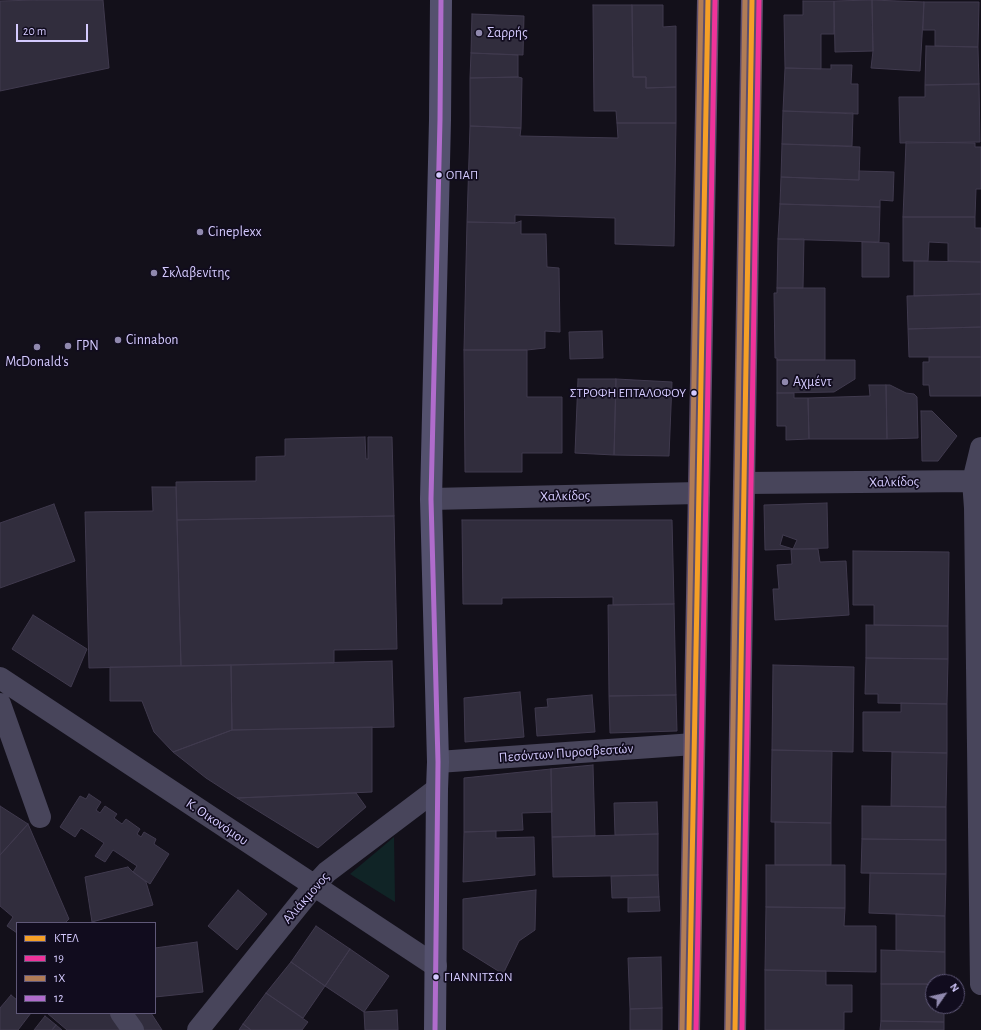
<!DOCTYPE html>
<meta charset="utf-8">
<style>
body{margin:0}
#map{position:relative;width:981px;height:1030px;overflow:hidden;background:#13101a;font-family:"Alegreya Sans",sans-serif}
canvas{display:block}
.legend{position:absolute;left:16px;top:922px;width:140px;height:92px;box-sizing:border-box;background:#110c1e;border:1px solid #5f5878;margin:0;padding:5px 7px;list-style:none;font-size:12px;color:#d4cafe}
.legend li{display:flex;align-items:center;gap:8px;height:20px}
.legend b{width:20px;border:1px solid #5f5878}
.north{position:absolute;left:925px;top:974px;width:40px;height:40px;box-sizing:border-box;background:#110c1e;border:1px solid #5f5878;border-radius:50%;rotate:56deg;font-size:11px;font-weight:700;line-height:16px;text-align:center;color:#d4cafe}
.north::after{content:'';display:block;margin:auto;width:14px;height:18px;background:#9089ae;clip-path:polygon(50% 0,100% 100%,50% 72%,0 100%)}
.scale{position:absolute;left:16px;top:24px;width:72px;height:18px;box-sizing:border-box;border:2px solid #d4cafe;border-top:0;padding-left:5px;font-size:12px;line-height:14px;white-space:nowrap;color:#d4cafe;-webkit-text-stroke:3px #110c1e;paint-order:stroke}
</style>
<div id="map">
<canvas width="981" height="1030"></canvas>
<ul class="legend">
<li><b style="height:5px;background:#f59f27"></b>ΚΤΕΛ</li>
<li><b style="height:5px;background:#ef339a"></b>19</li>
<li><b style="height:5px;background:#b07c57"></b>1Χ</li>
<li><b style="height:5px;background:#b06ccc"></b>12</li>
</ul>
<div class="north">N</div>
<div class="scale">20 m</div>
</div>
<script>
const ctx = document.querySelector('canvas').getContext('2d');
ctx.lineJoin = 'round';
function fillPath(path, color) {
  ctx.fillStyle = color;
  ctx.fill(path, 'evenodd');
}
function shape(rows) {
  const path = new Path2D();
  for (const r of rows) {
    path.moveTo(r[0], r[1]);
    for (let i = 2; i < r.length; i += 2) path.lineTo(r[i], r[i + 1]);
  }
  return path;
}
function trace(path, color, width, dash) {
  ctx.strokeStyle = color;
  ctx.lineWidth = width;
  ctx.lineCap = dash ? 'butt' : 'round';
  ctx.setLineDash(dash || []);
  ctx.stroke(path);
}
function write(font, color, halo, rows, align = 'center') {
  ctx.font = font + ' "Alegreya Sans",sans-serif';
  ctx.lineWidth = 3.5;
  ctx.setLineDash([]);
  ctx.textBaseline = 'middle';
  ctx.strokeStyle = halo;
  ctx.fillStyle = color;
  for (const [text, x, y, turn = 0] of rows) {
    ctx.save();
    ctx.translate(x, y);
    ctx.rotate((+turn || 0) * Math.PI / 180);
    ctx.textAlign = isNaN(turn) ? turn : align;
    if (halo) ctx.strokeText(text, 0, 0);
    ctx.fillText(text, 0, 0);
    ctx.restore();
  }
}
fillPath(shape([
 [394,837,395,902,350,874]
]), '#102426');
const building = shape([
 [37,0,103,0,109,68,0,91,0,1,37,0],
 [872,0,873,51,835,52,834,1,872,0],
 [872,0,924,2,920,71,871,68,873,51,872,0],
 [803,1,834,1,834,34,821,34,821,69,785,68,784,15,803,15,803,1],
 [924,2,979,2,978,47,935,46,935,30,923,30,924,2],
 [593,5,632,5,633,77,646,77,646,88,676,87,676,123,617,123,616,111,594,111,593,5],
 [632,5,663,5,663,27,676,26,676,87,646,88,646,77,633,77,632,5],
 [472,14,524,16,523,55,471,53,472,14],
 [926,46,978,47,979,84,925,85,926,46],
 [471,53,518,55,518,77,470,78,471,53],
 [831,65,852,65,851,84,858,84,858,114,783,111,785,68,831,69,831,65],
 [518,77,522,78,521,128,470,126,470,78,518,77],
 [979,84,980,142,900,143,899,97,925,97,925,85,979,84],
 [783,111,853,113,852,146,782,144,783,111],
 [617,123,676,123,674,246,615,244,615,218,515,215,515,223,467,222,470,126,521,128,520,136,618,138,617,123],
 [906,142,975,143,975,147,981,147,981,189,976,189,975,217,903,217,906,142],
 [782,144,860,147,859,180,781,177,782,144],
 [859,171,894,172,893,201,880,200,880,207,780,204,781,177,859,180,859,171],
 [780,204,880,207,879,242,778,239,780,204],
 [903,217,975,217,975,228,981,228,981,262,948,261,948,243,929,242,928,261,903,261,903,217],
 [521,221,521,234,546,234,547,267,559,268,560,332,545,331,545,348,527,350,464,350,467,222,515,223,521,221],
 [778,239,804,239,803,288,777,288,778,239],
 [862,242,889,243,889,277,862,277,862,242],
 [914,261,981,262,981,294,914,296,914,261],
 [777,288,825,288,825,360,777,360,777,358,775,358,774,293,777,293,777,288],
 [981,294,981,327,908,329,907,296,981,294],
 [981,327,981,357,909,357,908,329,981,327],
 [602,331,603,358,570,359,569,332,602,331],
 [464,350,527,350,527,397,562,397,562,453,522,453,522,472,465,472,464,350],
 [929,357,981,357,981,396,930,396,929,385,923,385,923,362,929,362,929,357],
 [777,360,855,360,855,379,834,392,777,393,777,360],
 [578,379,616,379,614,455,575,453,578,379],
 [616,379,672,382,669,456,614,455,616,379],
 [869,385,886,385,887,439,809,439,808,398,870,396,869,385],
 [886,385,890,385,906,393,914,394,917,397,918,438,887,439,886,385],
 [777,393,794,393,794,398,808,398,809,439,786,440,786,426,777,426,777,393],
 [921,411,932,411,957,436,938,461,922,461,921,411],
 [365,437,366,459,368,459,368,437,392,437,394,516,177,520,176,482,256,481,256,457,285,456,285,439,365,437],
 [152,487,176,487,181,666,89,668,85,512,153,511,152,487],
 [827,503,828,548,765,550,764,505,827,503],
 [54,504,75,561,0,588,0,523,54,504],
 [394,516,397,649,334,650,334,663,181,666,177,520,394,516],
 [462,520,672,520,674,604,613,605,613,597,502,598,502,604,463,604,462,520],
 [783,535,797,540,793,549,780,545,783,535],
 [793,549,818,549,820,562,846,561,849,615,775,620,773,589,779,589,777,565,792,564,791,550,793,549],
 [853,551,949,552,948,626,874,625,874,605,853,605,853,551],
 [674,604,676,695,609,696,608,605,674,604],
 [33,615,87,649,71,687,12,649,33,615],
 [866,625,948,626,948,659,866,658,866,625],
 [866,658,948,659,947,704,878,703,878,694,865,694,866,658],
 [392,661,394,727,232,730,231,665,392,661],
 [231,665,232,730,173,752,154,732,142,701,110,701,110,667,231,665],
 [773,665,854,667,853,752,772,750,773,665],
 [520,692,524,737,465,742,464,698,520,692],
 [592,695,595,732,537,736,535,708,548,707,547,699,592,695],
 [676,695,677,731,610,733,609,696,676,695],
 [901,703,947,704,947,753,863,751,863,712,901,712,901,703],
 [372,727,372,792,237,798,206,778,173,752,232,730,372,727],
 [772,750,832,751,831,823,771,822,772,750],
 [892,752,947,753,946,807,891,806,892,752],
 [593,765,595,836,552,837,551,769,593,765],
 [551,769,552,812,522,813,523,830,464,832,464,778,551,769],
 [356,793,366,807,318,848,237,798,356,793],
 [89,794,101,802,96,810,100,813,105,806,117,814,114,818,122,824,126,819,140,829,137,834,141,837,144,832,156,839,154,844,169,854,150,884,133,872,137,866,113,850,105,862,95,856,104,843,81,828,75,837,60,827,80,796,86,799,89,794],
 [657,802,658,834,615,835,614,803,657,802],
 [0,806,28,824,0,855,0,806],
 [862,806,946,807,946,840,862,839,862,806],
 [775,822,831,823,831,865,775,865,775,822],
 [28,824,69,919,65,923,17,923,17,933,7,926,13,917,0,906,0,855,28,824],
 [496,831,496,838,534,837,535,875,463,882,464,832,496,831],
 [658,834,658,875,553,877,552,837,658,834],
 [862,839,946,840,946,874,861,873,862,839],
 [766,865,845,865,845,908,766,907,766,865],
 [128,867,133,872,146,882,153,905,92,922,85,877,128,867],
 [870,873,946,874,945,916,869,913,870,873],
 [658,875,659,897,612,898,611,876,658,875],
 [238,890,267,914,237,950,208,926,238,890],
 [536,890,535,930,519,941,503,974,463,949,463,899,536,890],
 [659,897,660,911,628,912,628,898,659,897],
 [766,907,845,908,844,926,876,926,876,972,765,970,766,907],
 [896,914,945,916,945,952,896,950,896,914],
 [316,926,350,949,325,986,291,962,316,926],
 [197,942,203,992,155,997,155,948,197,942],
 [350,949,389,976,364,1012,325,986,350,949],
 [881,950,945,952,945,982,933,982,933,984,881,984,881,950],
 [661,957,662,1008,630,1009,628,958,661,957],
 [291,962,325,986,303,1018,266,993,291,962],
 [765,970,826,971,826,985,852,985,852,1012,844,1012,844,1030,765,1030,765,970],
 [881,984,933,984,933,1006,944,1006,944,1022,881,1021,881,984],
 [266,993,308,1022,302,1030,251,1030,243,1024,266,993],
 [11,995,17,1000,17,1013,31,1013,18,1030,0,1030,0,1008,11,995],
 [662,1008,662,1030,630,1030,630,1009,662,1008],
 [397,1010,398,1030,365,1030,364,1012,397,1010],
 [47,1013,117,1013,121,1030,67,1030,47,1013],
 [127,1013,151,1013,162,1030,139,1030,127,1013],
 [45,1016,56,1025,52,1030,34,1030,45,1016],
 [881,1021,944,1022,944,1030,880,1030,881,1021],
 [243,1024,251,1030,239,1030,243,1024],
 [56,1025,62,1030,52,1030,56,1025]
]);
fillPath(building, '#312d3d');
trace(building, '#403a4e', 1);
trace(shape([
 [981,448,973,481,975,508,981,984],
 [744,483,973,481],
 [431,499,699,493],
 [0,678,436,966],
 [0,704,40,817],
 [438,762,694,744],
 [121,1013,133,1030],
 [198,1030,314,886,327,872,437,789]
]), '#48455b', 22);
trace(shape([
 [435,1030,437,789,438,762,431,499,440,120,441,0]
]), '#54516e', 22);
trace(shape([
 [689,1030,708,0],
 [735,1030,752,0]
]), '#5d4e6c', 22);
trace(shape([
 [689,1030,708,0],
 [735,1030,752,0]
]), '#f59f27', 5);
trace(shape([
 [696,1030,715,0],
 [742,1030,759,0]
]), '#ef339a', 5);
trace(shape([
 [682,1030,701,0],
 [728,1030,745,0]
]), '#b07c57', 5);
trace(shape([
 [435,1030,438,762,431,499,440,120,441,0]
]), '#b06ccc', 5);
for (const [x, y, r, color] of [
 [479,33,4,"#9089ae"],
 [439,175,3.5,"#d4cafe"],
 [200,232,4,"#9089ae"],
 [154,273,4,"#9089ae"],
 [118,340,4,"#9089ae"],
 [68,346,4,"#9089ae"],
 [37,347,4,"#9089ae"],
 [785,382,4,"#9089ae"],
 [694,393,3.5,"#d4cafe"],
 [436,977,3.5,"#d4cafe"]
]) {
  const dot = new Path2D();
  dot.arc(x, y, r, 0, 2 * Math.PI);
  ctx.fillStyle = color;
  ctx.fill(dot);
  trace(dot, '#110c1e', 1.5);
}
write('13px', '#d4cafe', '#110c1e', [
 ["ΟΠΑΠ",446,175],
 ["ΣΤΡΟΦΗ ΕΠΤΑΛΟΦΟΥ",686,393,"right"],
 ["ΓΙΑΝΝΙΤΣΩΝ",444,977]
], 'left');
write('14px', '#d4cafe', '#110c1e', [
 ["Σαρρής",487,33],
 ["Cineplexx",208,232],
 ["Σκλαβενίτης",162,273],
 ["Cinnabon",126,340],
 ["ΓΡΝ",76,346],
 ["McDonald's",37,362,"center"],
 ["Αχμέντ",793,382]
], 'left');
write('14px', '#d4cafe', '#110c1e', [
 ["Χαλκίδος",894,482,-1],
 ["Χαλκίδος",565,496,-1],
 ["Πεσόντων Πυροσβεστών",566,753,-4],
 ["Κ. Οικονόμου",217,822,34],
 ["Αλιάκμονος",306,898,-49]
]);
</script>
